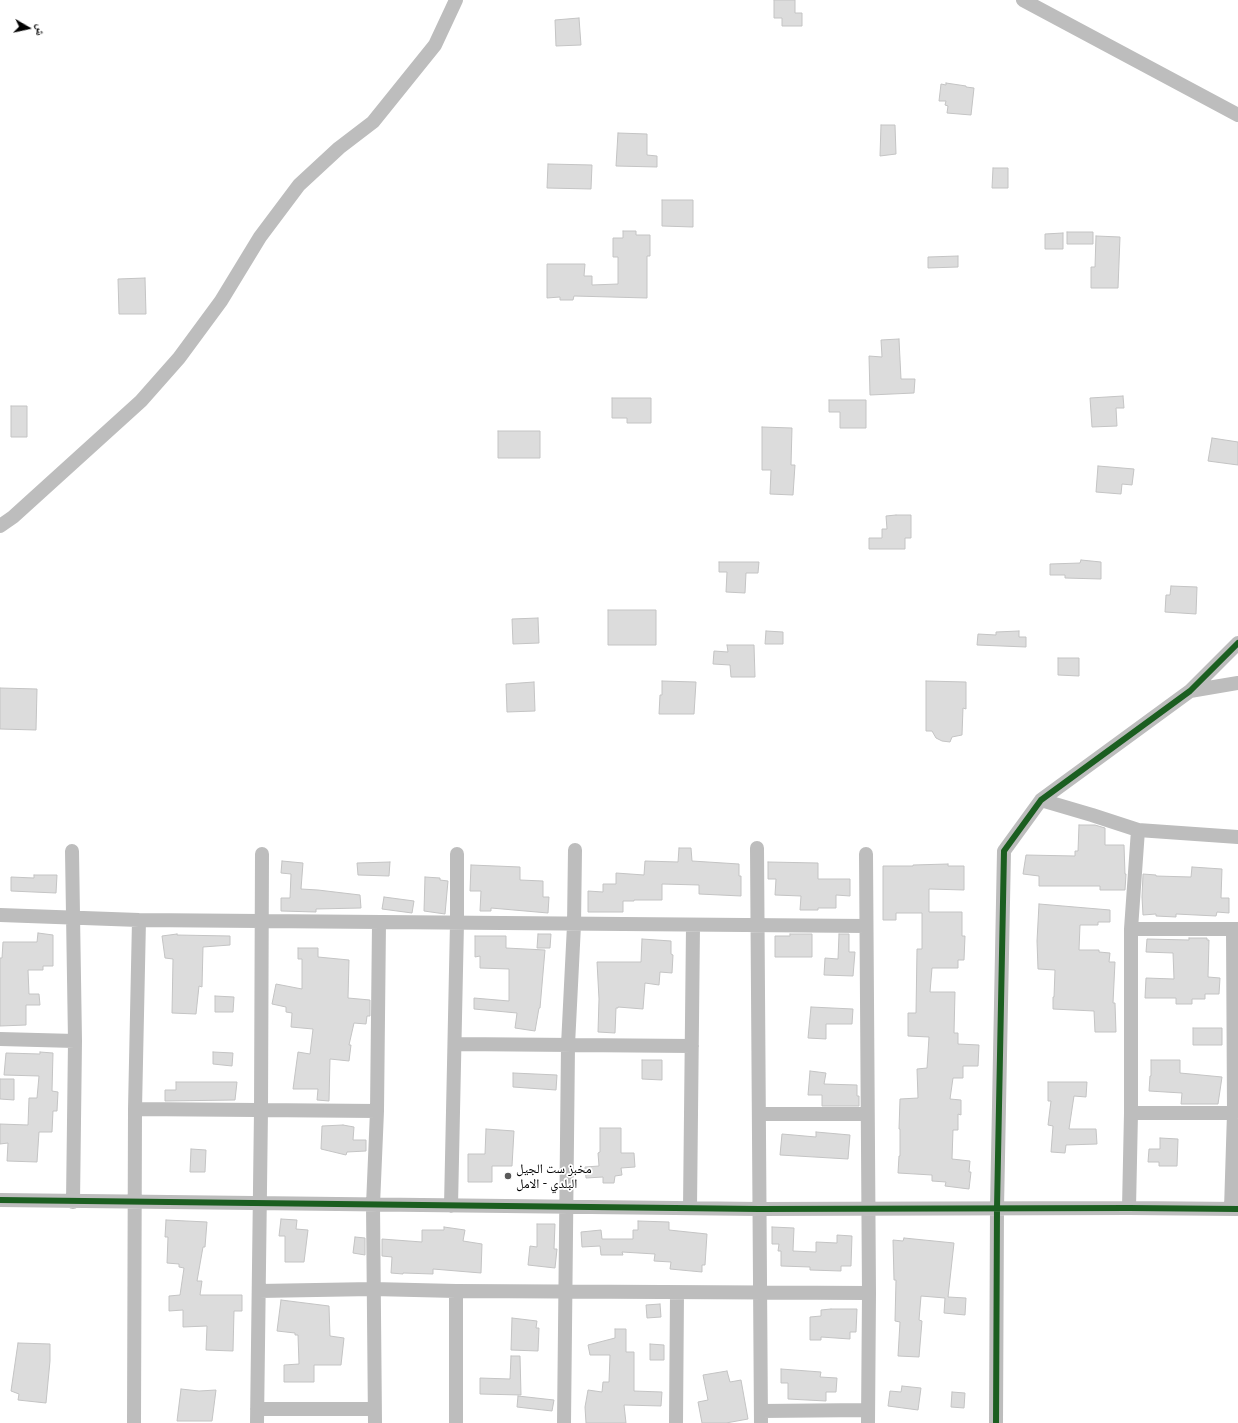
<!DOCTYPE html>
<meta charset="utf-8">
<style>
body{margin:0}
#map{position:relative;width:1238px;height:1423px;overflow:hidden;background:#fff;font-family:"Fira Sans Condensed","Noto Naskh Arabic",sans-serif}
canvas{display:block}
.north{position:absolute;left:8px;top:8px;width:40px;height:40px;-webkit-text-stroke:3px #fff;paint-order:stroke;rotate:99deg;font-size:11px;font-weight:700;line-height:16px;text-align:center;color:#000}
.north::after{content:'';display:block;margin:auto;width:14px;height:18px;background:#000;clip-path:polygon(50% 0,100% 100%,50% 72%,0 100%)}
</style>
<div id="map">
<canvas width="1238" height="1423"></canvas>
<div class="north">ش</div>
</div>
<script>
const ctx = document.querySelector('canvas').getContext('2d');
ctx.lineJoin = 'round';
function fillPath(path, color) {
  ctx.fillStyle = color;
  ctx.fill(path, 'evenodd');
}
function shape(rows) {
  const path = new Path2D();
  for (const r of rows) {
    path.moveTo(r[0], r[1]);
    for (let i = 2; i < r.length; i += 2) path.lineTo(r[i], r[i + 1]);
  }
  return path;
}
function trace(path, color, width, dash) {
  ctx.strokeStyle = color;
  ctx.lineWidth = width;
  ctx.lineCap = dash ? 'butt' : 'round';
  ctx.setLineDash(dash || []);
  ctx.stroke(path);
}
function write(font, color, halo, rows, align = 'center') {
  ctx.font = font + ' "Fira Sans Condensed","Noto Naskh Arabic",sans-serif';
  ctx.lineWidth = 3.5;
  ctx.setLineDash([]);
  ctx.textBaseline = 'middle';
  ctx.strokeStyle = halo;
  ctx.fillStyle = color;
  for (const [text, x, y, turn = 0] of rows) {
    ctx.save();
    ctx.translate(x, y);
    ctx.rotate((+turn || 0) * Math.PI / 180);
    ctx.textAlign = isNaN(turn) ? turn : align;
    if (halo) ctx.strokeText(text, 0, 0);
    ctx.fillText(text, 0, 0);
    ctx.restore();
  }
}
const building = shape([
 [774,0,795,0,795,13,802,13,802,26,782,26,782,18,774,18,774,0],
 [579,18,581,45,556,46,555,20,579,18],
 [946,83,966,86,966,87,974,88,971,115,947,113,948,106,945,105,946,101,939,101,941,84,946,85,946,83],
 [881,125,895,125,896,154,880,156,881,125],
 [618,133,647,134,647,155,657,156,657,167,616,166,618,133],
 [548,164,592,165,591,189,547,188,548,164],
 [993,168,1008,168,1008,188,992,188,993,168],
 [662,200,693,200,693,227,662,226,662,200],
 [623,231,636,231,636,235,650,235,650,256,647,256,647,298,574,296,573,300,560,300,560,297,547,298,547,264,585,264,584,276,592,276,592,285,618,284,618,257,613,257,613,238,623,238,623,231],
 [1067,232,1093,232,1093,244,1067,244,1067,232],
 [1063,233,1063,249,1045,249,1045,234,1063,233],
 [1096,236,1120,237,1118,288,1091,288,1091,267,1095,267,1096,236],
 [958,256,958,267,928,268,928,257,958,256],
 [145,278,146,314,119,314,118,279,145,278],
 [899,339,901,379,915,379,914,393,870,395,869,356,882,357,881,340,899,339],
 [1123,396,1124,408,1116,408,1117,426,1092,427,1090,398,1123,396],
 [612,398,651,398,651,423,627,423,627,418,612,418,612,398],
 [829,400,866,400,866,428,840,428,840,412,829,412,829,400],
 [11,406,27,406,27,437,11,437,11,406],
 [762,427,792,428,791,465,795,465,793,495,770,494,771,470,762,470,762,427],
 [498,431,540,431,540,458,498,458,498,431],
 [1212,438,1238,442,1238,465,1208,461,1212,438],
 [1098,466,1134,469,1132,485,1122,484,1121,494,1096,492,1098,466],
 [896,515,911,515,911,538,905,538,905,549,869,549,869,538,882,538,882,529,887,529,886,516,896,515],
 [1081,560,1101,562,1101,579,1065,578,1065,575,1050,575,1050,564,1080,563,1081,560],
 [719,562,759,562,758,573,746,573,745,593,726,592,727,572,719,572,719,562],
 [1171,586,1197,587,1196,614,1165,612,1166,595,1170,595,1171,586],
 [608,610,656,610,656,645,608,645,608,610],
 [538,618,539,643,513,644,512,619,538,618],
 [766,631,783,632,783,644,765,644,766,631],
 [1019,631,1019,637,1026,637,1026,647,977,645,978,634,996,635,996,632,1019,631],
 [727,645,754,645,755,677,731,677,730,665,713,664,714,651,728,652,727,645],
 [1058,658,1079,658,1079,676,1058,675,1058,658],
 [662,681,696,682,694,714,659,714,660,695,662,695,662,681],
 [926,681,966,682,966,709,963,708,962,735,952,737,950,742,942,741,936,738,932,731,926,731,926,681],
 [534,682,535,711,507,712,506,684,534,682],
 [0,688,37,689,36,730,0,729,0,688],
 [1079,825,1095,825,1105,828,1105,845,1124,845,1125,874,1126,874,1125,890,1100,890,1100,886,1039,886,1039,876,1023,874,1026,855,1075,856,1075,851,1078,851,1079,825],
 [679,848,691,848,692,861,739,864,739,876,741,876,741,896,699,894,699,885,662,884,662,900,634,900,634,901,623,901,623,912,588,912,588,891,603,892,603,884,616,884,616,873,644,875,645,861,678,862,679,848],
 [282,861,303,863,301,889,318,890,360,895,361,908,316,909,316,912,281,911,281,898,290,898,291,874,281,873,282,861],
 [390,862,389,876,358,875,357,863,390,862],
 [768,862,818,863,818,879,850,879,850,896,836,895,836,908,818,908,818,910,800,910,801,896,775,895,776,879,768,879,768,862],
 [948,864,948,866,964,866,964,890,929,889,929,912,962,912,962,936,965,936,964,960,958,960,958,968,932,968,930,992,955,992,954,1033,958,1033,958,1044,979,1045,978,1066,963,1066,963,1078,953,1078,950,1099,961,1100,961,1115,958,1114,958,1130,953,1130,952,1159,970,1161,969,1172,971,1172,969,1189,945,1186,946,1182,932,1181,932,1175,898,1173,899,1156,900,1156,900,1129,899,1129,900,1099,918,1098,917,1069,927,1068,929,1037,908,1036,908,1013,916,1013,917,949,922,949,922,913,896,913,896,920,883,920,883,866,913,866,913,865,948,864],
 [471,865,520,867,520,880,543,881,543,897,549,897,548,913,491,908,491,911,480,911,481,891,470,891,471,865],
 [1192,867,1222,869,1221,898,1229,898,1229,913,1217,912,1216,916,1176,914,1176,917,1156,916,1156,914,1143,915,1142,897,1143,874,1156,875,1156,876,1191,877,1192,867],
 [34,875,57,875,56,893,11,891,11,877,34,878,34,875],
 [425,877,440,878,440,880,448,881,445,914,424,911,425,877],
 [384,897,414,901,412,913,382,909,384,897],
 [1039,904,1110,910,1110,922,1098,922,1098,925,1080,925,1079,950,1099,950,1099,952,1110,953,1109,962,1115,962,1113,1003,1115,1003,1116,1032,1095,1032,1094,1011,1053,1009,1053,997,1054,997,1055,970,1038,969,1037,941,1039,904],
 [38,933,53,935,53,966,43,966,43,970,28,970,29,994,39,994,40,1005,26,1005,26,1025,0,1026,0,958,2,958,3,942,37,942,38,933],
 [177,934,177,935,230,936,230,945,203,947,202,987,199,986,196,1014,172,1013,173,959,165,958,162,936,177,934],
 [538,934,551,934,550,948,537,948,538,934],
 [790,934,812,934,812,957,775,957,775,936,790,936,790,934],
 [839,934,849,934,849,952,855,952,853,976,824,975,825,958,838,959,839,934],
 [475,936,506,936,506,948,545,950,540,1008,539,1008,535,1031,515,1028,517,1013,474,1009,474,998,509,1001,509,969,480,968,480,956,475,957,475,936],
 [1189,938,1207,938,1207,940,1209,940,1208,977,1220,978,1219,994,1205,994,1205,999,1192,999,1192,1004,1176,1004,1176,998,1145,998,1146,978,1174,979,1173,953,1146,952,1147,939,1189,940,1189,938],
 [642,939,671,941,671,954,673,955,672,973,660,972,659,985,645,983,643,1009,618,1007,618,1008,616,1008,615,1033,598,1032,599,999,597,962,641,962,642,939],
 [298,948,318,948,318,957,349,960,348,998,370,1000,370,1016,367,1016,366,1024,354,1023,349,1045,351,1045,349,1061,330,1059,329,1101,317,1100,318,1089,293,1089,298,1052,310,1054,313,1029,291,1027,292,1013,286,1012,286,1007,272,1004,276,984,302,989,302,959,298,959,298,948],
 [215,996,234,997,233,1012,215,1012,215,996],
 [811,1007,853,1009,852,1024,826,1024,826,1039,808,1038,811,1007],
 [1193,1028,1222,1028,1222,1045,1193,1045,1193,1028],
 [40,1052,53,1053,52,1091,58,1092,57,1111,53,1111,52,1132,39,1132,37,1162,7,1161,8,1143,0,1144,0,1124,28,1125,29,1098,37,1098,39,1076,4,1075,6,1053,40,1054,40,1052],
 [213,1052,233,1053,232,1066,213,1064,213,1052],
 [642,1060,662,1060,662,1080,642,1079,642,1060],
 [1151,1060,1180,1060,1180,1073,1222,1077,1218,1104,1181,1104,1182,1093,1149,1091,1150,1076,1151,1076,1151,1060],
 [810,1071,826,1073,824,1084,857,1085,857,1096,859,1096,859,1106,822,1106,822,1095,808,1095,810,1071],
 [513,1073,557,1075,556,1090,513,1087,513,1073],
 [0,1079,14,1079,14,1100,0,1099,0,1079],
 [176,1082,237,1082,235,1100,165,1101,165,1090,176,1090,176,1082],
 [1048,1082,1087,1082,1086,1097,1074,1096,1069,1129,1096,1129,1097,1144,1066,1145,1065,1153,1051,1152,1053,1126,1048,1125,1051,1101,1048,1101,1048,1082],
 [343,1125,354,1127,353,1140,366,1140,366,1151,347,1152,346,1155,321,1149,322,1126,343,1125],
 [600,1128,621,1128,621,1153,634,1153,635,1167,621,1168,622,1175,615,1176,614,1183,603,1183,603,1177,586,1178,585,1167,599,1166,598,1153,600,1152,600,1128],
 [486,1129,514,1131,512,1166,492,1166,492,1182,468,1182,468,1154,485,1154,486,1129],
 [816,1132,850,1135,848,1159,780,1155,782,1134,816,1137,816,1132],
 [1160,1138,1178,1139,1177,1166,1159,1166,1159,1162,1148,1162,1149,1149,1160,1149,1160,1138],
 [191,1149,206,1150,205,1172,190,1172,191,1149],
 [281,1219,297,1220,296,1229,308,1230,304,1262,285,1262,285,1236,279,1236,281,1219],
 [166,1220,207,1222,205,1247,203,1247,197,1281,202,1281,200,1295,242,1295,242,1311,234,1311,233,1351,206,1350,207,1326,183,1327,183,1310,169,1311,169,1296,180,1295,184,1268,179,1267,179,1264,167,1263,168,1237,165,1237,166,1220],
 [638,1221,669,1222,669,1230,707,1234,705,1265,702,1265,702,1272,670,1269,671,1262,654,1261,655,1254,622,1252,623,1255,601,1255,600,1246,582,1247,581,1232,601,1230,602,1239,633,1239,633,1230,638,1230,638,1221],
 [537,1224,555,1224,554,1249,557,1249,555,1268,528,1265,530,1246,537,1247,537,1224],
 [444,1227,465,1230,463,1241,482,1244,481,1273,433,1269,433,1274,403,1273,403,1274,391,1273,392,1257,382,1256,382,1239,422,1242,422,1230,444,1230,444,1227],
 [772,1227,794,1228,793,1251,816,1252,816,1242,837,1243,837,1235,852,1236,851,1266,841,1266,841,1271,810,1270,810,1267,781,1266,781,1251,778,1251,779,1244,772,1244,772,1227],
 [355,1237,365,1238,365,1255,353,1253,355,1237],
 [904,1238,954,1243,948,1297,966,1298,965,1315,944,1313,945,1298,921,1296,919,1320,922,1321,919,1357,898,1356,900,1322,895,1321,896,1280,894,1280,893,1240,903,1241,904,1238],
 [281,1300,329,1306,330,1336,344,1338,341,1365,314,1365,314,1382,284,1382,284,1365,299,1364,298,1335,295,1335,295,1333,277,1331,281,1300],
 [660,1304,661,1317,647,1318,646,1305,660,1304],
 [831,1309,857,1309,856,1332,850,1332,850,1339,821,1337,821,1340,810,1340,810,1317,821,1316,821,1310,831,1309],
 [512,1318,537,1321,536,1328,539,1328,538,1351,511,1350,512,1318],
 [615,1329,626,1329,626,1352,634,1352,634,1391,662,1392,661,1406,624,1405,626,1423,586,1423,585,1407,588,1390,602,1392,603,1382,609,1382,610,1355,590,1355,588,1345,615,1338,615,1329],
 [18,1343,50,1344,50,1361,46,1403,18,1400,19,1394,11,1391,18,1343],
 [650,1344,664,1345,664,1360,650,1360,650,1344],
 [511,1356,520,1356,521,1395,480,1394,480,1378,510,1379,511,1356],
 [781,1369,821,1372,820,1377,837,1378,836,1392,826,1392,826,1401,788,1399,788,1383,781,1383,781,1369],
 [727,1371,730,1382,741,1380,748,1419,726,1423,702,1423,698,1402,708,1400,703,1375,727,1371],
 [902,1386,921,1388,918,1410,888,1406,890,1391,901,1392,902,1386],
 [181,1389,199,1391,216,1390,212,1421,177,1421,181,1389],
 [952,1392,965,1393,964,1408,951,1407,952,1392],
 [518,1396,554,1400,552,1411,517,1407,518,1396]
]);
fillPath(building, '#dcdcdc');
trace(building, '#c4c4c4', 1);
trace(shape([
 [1023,0,1238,115],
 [0,526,13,517,141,401,179,358,221,301,260,237,299,185,339,148,373,122,435,45,456,0],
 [1190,691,1238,683],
 [1041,800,1092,815,1138,830,1238,837],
 [757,848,761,1423],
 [72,851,75,1041,73,1202],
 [866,854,869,1293,868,1423],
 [0,915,139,920,866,926],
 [1131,929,1238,929],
 [0,1039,75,1041],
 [455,1044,692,1046],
 [135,1109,377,1111],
 [1131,1113,1234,1113],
 [759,1114,867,1114],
 [0,1200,759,1209,1129,1208,1238,1209],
 [451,1206,457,923,457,854],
 [690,1208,693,926],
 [1129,1208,1131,1113,1131,929,1138,830],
 [1231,1209,1234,1113,1233,929],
 [259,1291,373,1289,456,1291,869,1293],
 [257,1409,374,1409],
 [761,1411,868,1410],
 [134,1423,135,1109,139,920],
 [257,1423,261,1110,262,854],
 [375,1423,373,1205,377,1111,379,923],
 [456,1423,456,1291],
 [564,1423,568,1045,574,925,575,850],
 [676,1423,677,1293],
 [996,1423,997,1208,1004,851,1041,800,1190,691,1238,643]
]), '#bdbdbd', 14);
trace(shape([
 [0,1200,759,1209,1129,1208,1238,1209],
 [996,1423,997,1208,1004,851,1041,800,1190,691,1238,643]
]), '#1b5e20', 6);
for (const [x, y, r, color] of [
 [508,1176,4,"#595959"]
]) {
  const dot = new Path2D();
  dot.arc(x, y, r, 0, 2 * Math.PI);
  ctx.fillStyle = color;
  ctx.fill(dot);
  trace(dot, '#fff', 1.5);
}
write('13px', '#000', '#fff', [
 ["مخبز ست الجيل",516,1169],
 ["البلدي - الامل",516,1184]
], 'left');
</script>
